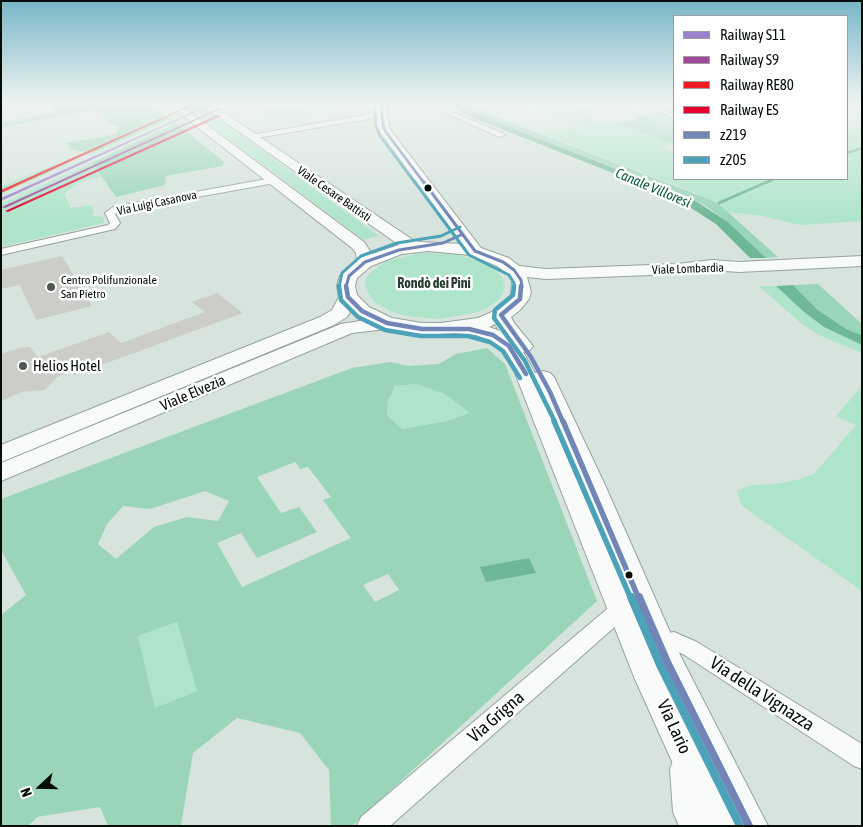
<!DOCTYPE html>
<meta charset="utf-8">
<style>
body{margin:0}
#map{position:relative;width:863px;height:827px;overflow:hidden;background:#d6e4dd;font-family:"Asap Condensed",sans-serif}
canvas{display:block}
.frame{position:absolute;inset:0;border:2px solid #050d09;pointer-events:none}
.legend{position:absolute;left:673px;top:15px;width:175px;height:165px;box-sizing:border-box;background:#fff;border:1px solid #9b9e9d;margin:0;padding:6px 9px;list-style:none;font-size:15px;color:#050d09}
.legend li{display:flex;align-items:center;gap:10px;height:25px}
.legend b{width:25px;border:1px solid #9b9e9d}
.north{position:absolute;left:15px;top:762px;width:50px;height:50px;-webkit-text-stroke:4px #fff;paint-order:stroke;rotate:249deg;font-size:14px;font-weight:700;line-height:20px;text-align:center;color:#050d09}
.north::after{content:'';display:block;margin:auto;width:18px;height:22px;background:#050d09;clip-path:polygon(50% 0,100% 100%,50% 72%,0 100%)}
</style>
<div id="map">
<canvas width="863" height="827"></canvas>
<div class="frame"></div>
<ul class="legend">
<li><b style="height:6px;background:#9a83c9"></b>Railway S11</li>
<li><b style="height:6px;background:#a0499a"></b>Railway S9</li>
<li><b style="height:6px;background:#ed1c24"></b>Railway RE80</li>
<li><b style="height:6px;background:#e4002b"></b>Railway ES</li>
<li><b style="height:6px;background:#7186b7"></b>z219</li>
<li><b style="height:6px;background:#4ca2b8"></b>z205</li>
</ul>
<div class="north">N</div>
</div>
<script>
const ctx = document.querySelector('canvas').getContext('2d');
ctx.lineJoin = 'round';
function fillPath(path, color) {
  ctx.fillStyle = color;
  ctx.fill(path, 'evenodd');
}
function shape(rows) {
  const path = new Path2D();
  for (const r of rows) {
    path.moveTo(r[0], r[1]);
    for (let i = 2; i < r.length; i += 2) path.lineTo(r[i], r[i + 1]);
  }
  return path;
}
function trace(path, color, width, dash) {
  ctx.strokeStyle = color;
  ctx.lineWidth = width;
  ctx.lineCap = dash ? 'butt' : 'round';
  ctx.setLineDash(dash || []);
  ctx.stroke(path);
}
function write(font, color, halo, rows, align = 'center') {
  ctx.font = font + ' "Asap Condensed",sans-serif';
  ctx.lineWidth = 5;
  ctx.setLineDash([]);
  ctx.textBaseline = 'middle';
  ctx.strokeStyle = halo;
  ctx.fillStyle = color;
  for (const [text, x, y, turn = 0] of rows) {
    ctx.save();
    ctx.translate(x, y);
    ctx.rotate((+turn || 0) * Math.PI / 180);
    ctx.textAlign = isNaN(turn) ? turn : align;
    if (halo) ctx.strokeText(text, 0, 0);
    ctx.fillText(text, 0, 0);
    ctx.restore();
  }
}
fillPath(shape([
 [179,102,196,102,379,236,364,240],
 [316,102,337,102,349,107,274,121,258,112],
 [530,102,572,102,593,111,579,114,601,124,613,122,674,144,662,147,674,153,674,179,847,179,847,130,862,126,862,147,860,148,862,149,862,221,800,225,763,216,727,212,721,206,694,192,542,134,584,127,523,103],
 [662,113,674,117,674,129,642,116],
 [65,161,73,162,1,194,1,186],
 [92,163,101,176,78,183,64,194,71,208,91,205,94,212,92,216,103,217,104,223,1,247,1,204],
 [421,253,455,254,485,263,494,268,502,277,505,287,500,299,490,306,478,312,440,319,407,316,392,312,375,303,365,288,367,277,376,268,387,261],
 [759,286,776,286,804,312,824,327,862,345,862,353,821,336,803,325],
 [417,384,445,394,471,413,447,421,402,429,387,415,388,401,395,386],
 [862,386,862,591,741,505,737,491,751,485,775,484,797,480,814,474,856,425,836,416],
 [177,622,197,691,155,708,138,636]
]), '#aee5ca');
fillPath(shape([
 [68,102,78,105,91,102,152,104,170,119,93,153,73,150,66,143,116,134,119,127,108,122,100,112,88,111,1,128,1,123,53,112,54,104],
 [459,102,467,102,496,117,709,199,721,206,778,257,766,258,728,222,704,205,684,195,485,117,473,112],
 [642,116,674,129,674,142,670,143,616,123,639,120,635,118],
 [174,124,179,125,224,162,223,166,166,176,165,185,116,197,92,163],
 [818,284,862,324,862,335,846,329,818,310,793,285],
 [487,348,505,364,597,601,352,826,331,826,329,770,300,733,237,718,193,753,181,826,108,826,100,807,37,817,28,826,1,826,1,615,26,595,1,550,1,499,352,368,390,362,408,366,439,364,456,354],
 [417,384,445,394,470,413,447,421,402,429,387,415,388,401,395,386],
 [295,462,300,469,308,467,331,497,323,500,351,538,242,587,217,543,241,533,257,558,317,532,299,507,281,513,257,477],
 [205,491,229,501,218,521,187,517,154,527,116,559,98,544,107,524,123,506,150,509],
 [388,574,399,590,375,602,363,585],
 [177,622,197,691,155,708,138,636]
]), '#9ad5b9');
fillPath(shape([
 [449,102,459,102,473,112,485,117,694,200,728,222,766,258,750,258,716,224,674,197,476,119,463,113],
 [793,285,818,310,846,329,862,335,862,345,824,327,804,312,776,286],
 [529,558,536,573,486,582,480,567]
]), '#6eb797');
trace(shape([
 [847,153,862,148],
 [766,183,774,179]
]), '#6eb797', 2.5);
trace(shape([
 [719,203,769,181]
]), '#6eb797', 3);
fillPath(shape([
 [62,256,92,306,36,320,20,285,1,289,1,270],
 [217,293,243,313,74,375,71,371,56,378,45,390,22,392,1,401,1,354,19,348,30,347,38,357,109,332,121,343,205,312,192,302]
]), '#cccdc9');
const street = shape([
 [422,102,430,102,506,135,499,137,422,102],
 [633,102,642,102,674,114,674,118,633,102],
 [382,112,386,114,385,116,251,139,247,137,251,135,382,112],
 [272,178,275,179,275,183,119,211,115,214,120,223,115,229,1,255,1,249,108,225,110,223,105,213,113,207,272,178],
 [624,606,631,608,634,614,631,620,619,623,390,826,357,826,361,817,607,609,624,606],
 [674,632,697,642,862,744,862,769,854,766,683,654,673,650,658,651,651,648,648,642,651,636,674,632],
 [682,757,691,761,694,769,699,811,705,826,679,826,673,812,670,769,673,761,682,757]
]);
const secondary = shape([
 [165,102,176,102,364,242,372,254,399,245,197,102,208,102,413,240,420,242,462,244,380,132,377,126,376,102,386,102,389,126,391,131,481,248,509,258,519,266,546,269,677,264,712,260,739,262,862,256,862,266,739,272,712,270,677,274,546,279,527,277,531,292,529,299,520,310,511,317,514,323,533,346,530,350,523,352,535,373,543,371,550,373,554,377,605,485,681,657,768,826,701,826,634,677,513,368,501,350,491,341,476,335,455,333,422,335,387,329,352,333,1,481,1,463,341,324,366,320,351,310,347,317,334,325,1,462,1,445,320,317,332,310,339,297,337,286,340,276,357,261,356,253,352,248,165,102],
 [428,251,471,255,497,266,508,274,512,280,511,298,494,311,478,318,441,323,422,323,392,318,369,307,357,295,355,286,357,278,371,266,402,254,428,251],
 [495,324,498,329,500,331,489,327,495,324]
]);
trace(street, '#97a39d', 2);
trace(secondary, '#97a39d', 2);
fillPath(street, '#f9fbfa');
fillPath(secondary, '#f9fbfa');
trace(shape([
 [381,102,383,126,386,132,424,183]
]), '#7186b7', 2.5);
trace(shape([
 [423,181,475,251,503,262,514,270,521,280,522,287],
 [346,287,349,276,365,262,399,250,443,243,463,234]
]), '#7186b7', 3);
trace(shape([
 [346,286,348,297,362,311,387,323,422,329,469,329,493,335,509,346,526,374],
 [521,286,520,299,501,315,531,357,550,392,563,422]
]), '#7186b7', 4.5);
trace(shape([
 [563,421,639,599]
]), '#7186b7', 5.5);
trace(shape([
 [639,597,667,662,749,826]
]), '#7186b7', 8);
trace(shape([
 [374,103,376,127,380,136,415,183]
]), '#4ca2b8', 2.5);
trace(shape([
 [414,181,469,255,509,275,514,283,514,287],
 [339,287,342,273,361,256,397,243,441,236,460,227]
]), '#4ca2b8', 3);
trace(shape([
 [339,286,341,300,358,317,385,330,421,336,468,336,490,342,503,351,520,378],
 [514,286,513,295,495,310,494,318,525,361,555,422]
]), '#4ca2b8', 4.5);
trace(shape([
 [554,421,631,599]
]), '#4ca2b8', 5.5);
trace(shape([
 [631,597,660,665,740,826]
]), '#4ca2b8', 8);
fillPath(shape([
 [215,102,218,102,1,201,1,198,215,102]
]), '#9a83c9');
fillPath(shape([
 [219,108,221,109,5,208,2,207,219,108]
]), '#a0499a');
fillPath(shape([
 [197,102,200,102,1,193,1,190,197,102]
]), '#ed1c24');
fillPath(shape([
 [218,115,221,116,8,212,5,211,218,115]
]), '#e4002b');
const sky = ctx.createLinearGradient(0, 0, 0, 218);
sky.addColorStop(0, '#77b5c8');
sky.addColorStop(0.47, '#edf3f0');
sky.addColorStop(1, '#edf3f000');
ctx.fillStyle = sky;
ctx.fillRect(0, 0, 863, 218);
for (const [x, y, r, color] of [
 [428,188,4.5,"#050d09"],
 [51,287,5,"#4e5853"],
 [23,366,5,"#4e5853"],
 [629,575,4.5,"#050d09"]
]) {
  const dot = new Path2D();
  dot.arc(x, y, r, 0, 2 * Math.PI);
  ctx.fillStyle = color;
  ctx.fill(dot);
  trace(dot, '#fff', 2);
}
write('12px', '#050d09', '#fff', [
 ["Viale Cesare Battisti",334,194,35],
 ["Via Luigi Casanova",157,203,-12],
 ["Viale Lombardia",688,269,-2]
]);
write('12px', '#050d09', '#fff', [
 ["Centro Polifunzionale",61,280],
 ["San Pietro",61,294]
], 'left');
write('italic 14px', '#0b593c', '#fff', [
 ["Canale Villoresi",653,188,23]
]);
write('bold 14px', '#2a3f34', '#fff', [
 ["Rondò dei Pini",434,284]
]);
write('15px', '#050d09', '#fff', [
 ["Helios Hotel",33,366]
], 'left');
write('15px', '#050d09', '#fff', [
 ["Viale Elvezia",193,393,-23]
]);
write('18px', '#050d09', '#fff', [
 ["Via della Vignazza",762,694,33],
 ["Via Grigna",496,717,-41],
 ["Via Lario",674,727,65]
]);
</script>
